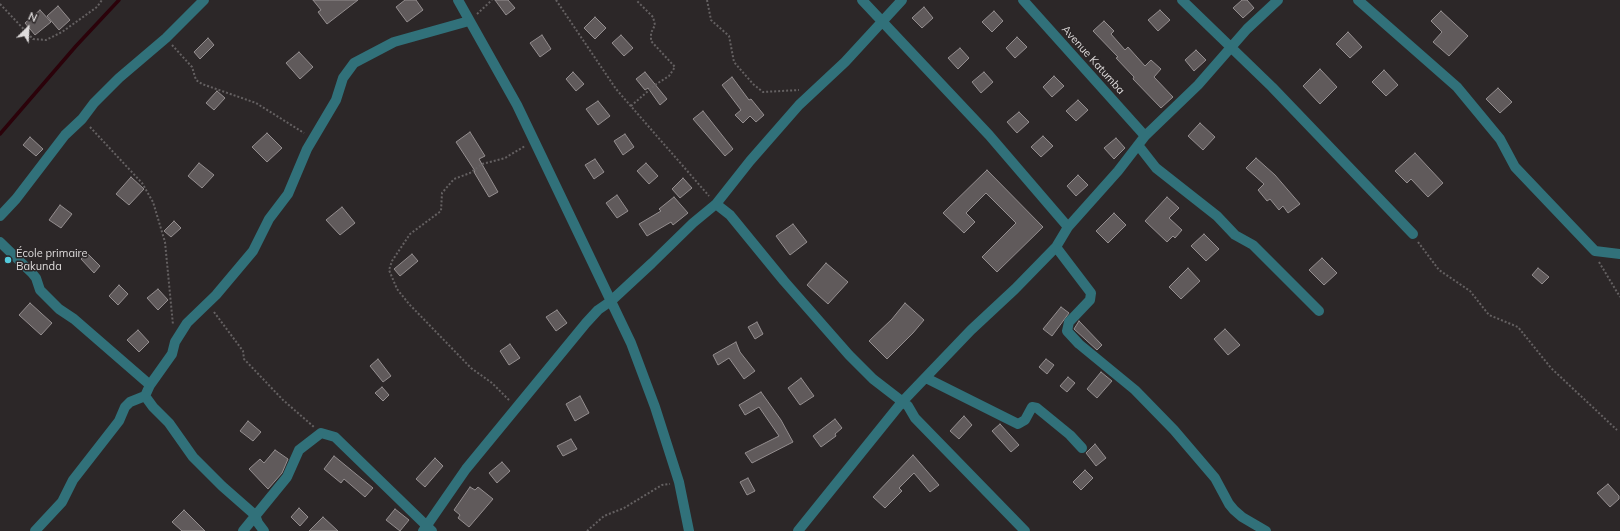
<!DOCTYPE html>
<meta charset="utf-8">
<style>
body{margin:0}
#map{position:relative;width:1620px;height:531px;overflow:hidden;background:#2c2728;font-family:Mulish,sans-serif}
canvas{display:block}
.north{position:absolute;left:8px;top:8px;width:40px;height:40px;-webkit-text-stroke:3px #2c2728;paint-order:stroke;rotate:24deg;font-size:11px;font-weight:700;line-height:16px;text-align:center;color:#dfdcdc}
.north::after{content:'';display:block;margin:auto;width:14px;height:18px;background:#dfdcdc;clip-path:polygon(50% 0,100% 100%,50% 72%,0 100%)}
</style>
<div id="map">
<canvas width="1620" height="531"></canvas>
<div class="north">N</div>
</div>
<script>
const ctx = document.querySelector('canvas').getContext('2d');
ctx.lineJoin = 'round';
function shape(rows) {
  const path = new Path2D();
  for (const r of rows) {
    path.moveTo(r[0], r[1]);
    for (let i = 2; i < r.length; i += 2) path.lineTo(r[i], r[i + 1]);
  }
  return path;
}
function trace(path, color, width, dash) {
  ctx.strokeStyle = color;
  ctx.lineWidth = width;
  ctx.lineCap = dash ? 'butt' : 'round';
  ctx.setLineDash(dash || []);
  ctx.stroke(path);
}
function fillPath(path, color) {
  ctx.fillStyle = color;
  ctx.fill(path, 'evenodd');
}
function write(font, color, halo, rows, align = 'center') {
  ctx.font = font + ' Mulish,sans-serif';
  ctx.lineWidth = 3;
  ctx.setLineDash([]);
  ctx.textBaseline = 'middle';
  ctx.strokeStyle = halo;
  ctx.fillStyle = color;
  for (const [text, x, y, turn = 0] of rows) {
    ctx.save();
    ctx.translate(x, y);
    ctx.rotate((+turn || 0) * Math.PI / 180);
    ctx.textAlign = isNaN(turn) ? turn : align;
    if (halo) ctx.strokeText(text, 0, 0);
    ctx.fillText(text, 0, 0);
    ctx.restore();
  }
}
trace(shape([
 [0,134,76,46,119,0]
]), '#2b020a', 3.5);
const building = shape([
 [313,0,358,0,327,24,318,12,321,10,313,0],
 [405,0,416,0,423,10,407,22,396,7,405,0],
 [495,0,508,0,515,8,506,15,495,0],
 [1242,0,1247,0,1254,8,1243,18,1233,8,1242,0],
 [58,6,70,20,59,30,47,16,58,6],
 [924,7,933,18,922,28,912,18,924,7],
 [40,10,51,22,35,35,25,23,40,10],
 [1160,10,1170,20,1158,31,1148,20,1160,10],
 [994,11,1003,21,992,32,982,22,994,11],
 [1441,11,1468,36,1449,56,1433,42,1442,32,1431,21,1441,11],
 [595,17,606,28,595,39,584,28,595,17],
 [1104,21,1114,31,1111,34,1125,50,1128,47,1145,66,1151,60,1161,69,1154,77,1173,97,1161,108,1133,79,1134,77,1116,58,1118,57,1093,31,1104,21],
 [1348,32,1362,47,1350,58,1336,44,1348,32],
 [542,35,551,49,540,57,530,43,542,35],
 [621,35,633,48,624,56,612,43,621,35],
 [1017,37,1027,47,1015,58,1006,48,1017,37],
 [208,38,214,45,200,59,194,52,208,38],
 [960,48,969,58,958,69,948,58,960,48],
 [1196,50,1206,60,1194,71,1185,60,1196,50],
 [299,52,313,67,300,79,286,63,299,52],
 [1320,69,1337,87,1320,104,1303,86,1320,69],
 [1384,70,1398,85,1386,96,1372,82,1384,70],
 [573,72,584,84,576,91,566,79,573,72],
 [645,72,667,99,660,105,648,88,645,90,636,79,645,72],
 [984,72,993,82,981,93,972,82,984,72],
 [1054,76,1064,86,1052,97,1043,87,1054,76],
 [732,77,749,100,751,99,764,115,756,122,750,116,743,123,735,115,741,110,722,85,732,77],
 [1498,88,1512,102,1500,113,1486,99,1498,88],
 [217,91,225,98,214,110,206,103,217,91],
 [1078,100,1088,110,1076,121,1066,111,1078,100],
 [598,101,610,116,598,125,586,109,598,101],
 [703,111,733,149,725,156,693,119,703,111],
 [1019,112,1029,122,1017,133,1007,122,1019,112],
 [1200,123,1215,137,1203,150,1188,136,1200,123],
 [470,132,485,156,479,159,498,192,489,197,474,172,475,171,456,142,470,132],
 [267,133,282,148,267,162,252,147,267,133],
 [625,134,634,147,623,155,614,141,625,134],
 [1043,136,1053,146,1041,157,1031,147,1043,136],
 [30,137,43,149,36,156,23,145,30,137],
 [1116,138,1125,148,1114,159,1104,148,1116,138],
 [1415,153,1443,183,1428,197,1411,179,1407,183,1395,171,1415,153],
 [1256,158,1275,175,1300,204,1288,213,1283,206,1279,210,1270,199,1267,201,1258,190,1264,184,1246,168,1256,158],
 [595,159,604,172,594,179,585,165,595,159],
 [199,163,214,175,202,188,188,176,199,163],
 [646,163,658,176,649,184,637,171,646,163],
 [987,170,1043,227,997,272,982,257,1016,223,986,193,966,213,975,222,964,233,943,213,987,170],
 [1078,175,1088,185,1076,196,1067,186,1078,175],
 [131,177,144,189,129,205,116,194,131,177],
 [683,178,692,188,680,198,672,189,683,178],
 [617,195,628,211,617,218,606,203,617,195],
 [674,197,688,213,673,225,671,222,647,236,639,224,661,211,659,209,674,197],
 [1167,197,1179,208,1169,218,1182,230,1175,238,1173,236,1167,242,1145,221,1167,197],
 [60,205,72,214,61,228,49,220,60,205],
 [342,207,355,223,340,235,326,220,342,207],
 [1114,213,1126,225,1108,243,1096,231,1114,213],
 [174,221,181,228,171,237,164,231,174,221],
 [793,224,807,242,790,255,776,236,793,224],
 [1204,234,1219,249,1206,261,1191,246,1204,234],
 [87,253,100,266,94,273,81,259,87,253],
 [412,254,418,261,400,276,394,269,412,254],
 [1322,258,1337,273,1324,285,1309,270,1322,258],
 [826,263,848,282,828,304,807,285,826,263],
 [1188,268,1200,281,1181,299,1169,287,1188,268],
 [1538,268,1549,277,1542,284,1532,275,1538,268],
 [119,285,128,294,118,305,109,296,119,285],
 [158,289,168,300,158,310,147,298,158,289],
 [30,303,52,323,41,335,19,315,30,303],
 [905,303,924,320,913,333,887,359,869,341,892,319,905,303],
 [1061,307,1069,313,1052,336,1043,329,1061,307],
 [557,310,567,323,556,331,546,317,557,310],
 [1079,321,1102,345,1097,350,1074,329,1079,321],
 [757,322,763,334,755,339,748,327,757,322],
 [1225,329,1240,345,1228,355,1214,339,1225,329],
 [138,330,149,342,139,352,127,340,138,330],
 [736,342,740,352,755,371,744,379,729,358,718,365,713,355,736,342],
 [510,344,520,358,509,365,500,351,510,344],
 [378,359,391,376,383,382,370,366,378,359],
 [1046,359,1054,365,1047,374,1039,367,1046,359],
 [1101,372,1112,381,1097,398,1087,389,1101,372],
 [1068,377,1075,383,1067,392,1060,386,1068,377],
 [801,378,814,396,800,405,788,388,801,378],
 [382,387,389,395,383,401,375,393,382,387],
 [761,392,781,420,793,442,752,463,745,453,779,436,759,407,745,415,739,405,761,392],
 [580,396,589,413,575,421,566,404,580,396],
 [964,416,972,425,959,439,950,431,964,416],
 [835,419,842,428,835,434,836,436,821,447,813,436,835,419],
 [248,421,261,432,253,441,240,431,248,421],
 [1000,424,1019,445,1011,452,992,431,1000,424],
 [571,439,577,449,563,456,557,446,571,439],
 [1095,444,1106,458,1096,466,1086,453,1095,444],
 [275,450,288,459,282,473,268,489,249,469,260,459,264,463,275,450],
 [913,455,939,485,930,492,914,473,899,488,902,491,885,508,873,497,913,455],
 [334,456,373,488,365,497,344,479,341,483,324,469,334,456],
 [435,458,443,466,425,487,416,479,435,458],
 [502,462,510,471,497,483,489,473,502,462],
 [1085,470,1093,478,1081,490,1073,482,1085,470],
 [748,478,755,491,747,495,740,482,748,478],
 [1608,484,1619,496,1619,499,1610,507,1597,493,1608,484],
 [470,487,475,490,478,487,493,499,469,527,458,518,460,515,454,510,470,487],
 [299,508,308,517,300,526,291,517,299,508],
 [395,509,409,520,400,531,386,520,395,509],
 [184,510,205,531,182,531,172,522,184,510],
 [323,517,338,531,309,531,323,517]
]);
fillPath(building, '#605a5b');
trace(building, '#948e8f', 1);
trace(shape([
 [556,0,616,89,709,196],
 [707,0,711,20,729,36,734,62,753,84,763,92,799,90],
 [0,4,33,39,46,40,62,32,97,7,102,0],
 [477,14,492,0],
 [172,45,192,67,196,80,202,84,256,103,304,133],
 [631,106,655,85,669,76,675,67,651,41,651,33,655,25,653,17,636,0],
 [90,127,142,183,153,202,165,242,173,325],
 [1418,242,1439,270,1470,291,1489,315,1518,327,1551,368,1617,430],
 [1599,262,1620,297],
 [214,312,243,351,244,359,283,400,314,427],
 [509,400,492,383,471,368,409,304,397,289,389,270,392,261,410,234,441,211,442,193,454,179,470,173,482,164,505,158,525,146],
 [587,531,604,516,624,508,662,485,670,484]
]), '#656162', 2, [2, 2]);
trace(shape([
 [458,0,517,105,631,343,655,407,679,482,689,531],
 [862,0,989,135,1068,227],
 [1023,0,1145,136],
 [1182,0,1272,87,1413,234],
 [1358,0,1457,87,1500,139,1515,167,1595,251,1620,254],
 [1138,145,1156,168,1217,216,1235,235,1253,245,1319,311],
 [716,204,730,215,784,281,849,355,873,379,908,406,915,418,1025,531],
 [0,216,16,199,65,135,82,119,94,103,119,78,166,38,204,0],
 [0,242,32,273,36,278,40,290,59,309,74,319,150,385],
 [1056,247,1091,293,1090,300,1069,322,1067,331,1079,344,1135,390,1174,430,1215,478,1229,504,1234,510,1242,517,1266,531],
 [926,378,1018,424,1025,420,1032,407,1037,408,1070,435,1082,448],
 [145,396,153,407,169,423,193,457,222,486,255,515,258,523,264,531],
 [35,531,62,502,73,480,119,421,125,407,130,402,145,396,150,385,172,354,175,342,187,323,216,295,253,251,269,219,288,194,307,149,336,100,343,78,354,63,394,42,469,21],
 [243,531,287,477,299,450,321,433,335,437,432,531],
 [423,531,466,469,586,323,598,310,611,301,652,263,693,223,716,204,750,161,799,105,845,62,902,0],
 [798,531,902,402,971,330,1015,289,1056,247,1068,227,1118,171,1145,136,1198,85,1247,29,1278,0]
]), '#31717a', 10);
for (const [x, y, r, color] of [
 [8,260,4,"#53cadc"]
]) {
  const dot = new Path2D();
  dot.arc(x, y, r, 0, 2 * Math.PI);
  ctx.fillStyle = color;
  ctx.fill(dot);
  trace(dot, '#2c2728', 1.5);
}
write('11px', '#dfdcdc', '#2c2728', [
 ["Avenue Katumba",1093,60,48]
]);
write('11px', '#dfdcdc', '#2c2728', [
 ["École primaire",16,254],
 ["Bakunda",16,267]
], 'left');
</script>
